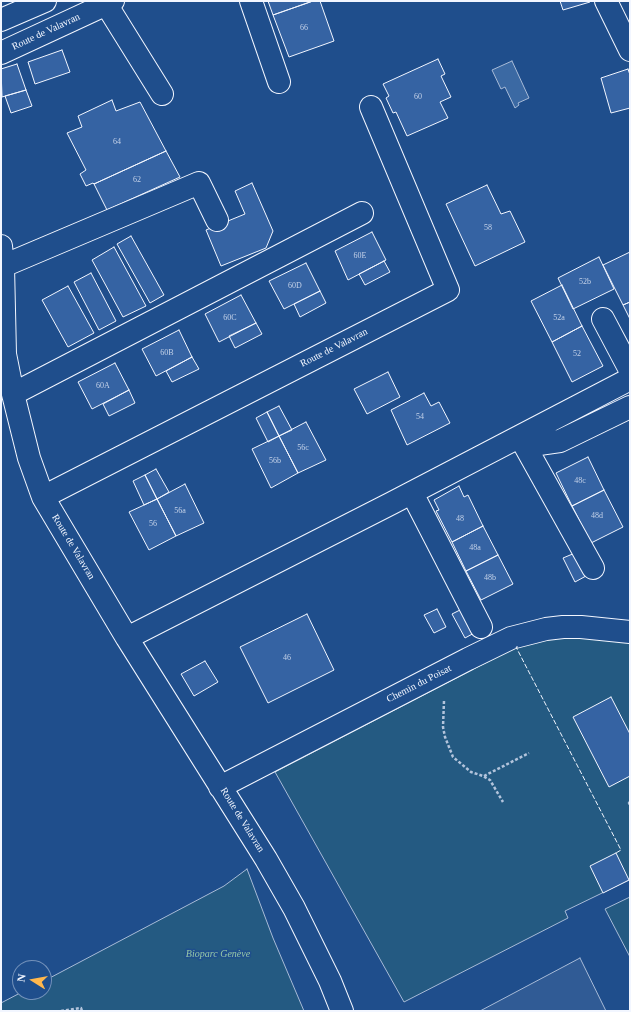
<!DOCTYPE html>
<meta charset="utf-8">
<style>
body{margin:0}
#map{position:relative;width:631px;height:1012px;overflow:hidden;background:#1f4e8c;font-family:Georgia,serif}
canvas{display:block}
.frame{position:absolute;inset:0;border:2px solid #f2f6ff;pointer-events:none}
.north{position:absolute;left:12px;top:960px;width:40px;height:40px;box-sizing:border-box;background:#1f4e8c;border:1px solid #7391ba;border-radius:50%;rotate:281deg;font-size:11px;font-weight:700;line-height:16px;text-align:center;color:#f2f6ff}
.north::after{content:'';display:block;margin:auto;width:14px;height:18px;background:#ffb74d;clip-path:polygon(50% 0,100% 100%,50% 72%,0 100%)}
</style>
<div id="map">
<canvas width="631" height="1012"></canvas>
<div class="frame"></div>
<div class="north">N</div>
</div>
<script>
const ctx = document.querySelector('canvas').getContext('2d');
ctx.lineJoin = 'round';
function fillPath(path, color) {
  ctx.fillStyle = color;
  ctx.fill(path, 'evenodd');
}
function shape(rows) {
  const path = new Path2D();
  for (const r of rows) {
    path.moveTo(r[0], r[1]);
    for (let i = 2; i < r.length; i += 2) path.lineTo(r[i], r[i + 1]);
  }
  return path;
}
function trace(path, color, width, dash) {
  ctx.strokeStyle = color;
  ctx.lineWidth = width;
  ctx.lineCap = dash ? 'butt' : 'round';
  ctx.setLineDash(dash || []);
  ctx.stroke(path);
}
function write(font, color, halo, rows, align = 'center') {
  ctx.font = font + ' Georgia,serif';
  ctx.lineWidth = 3;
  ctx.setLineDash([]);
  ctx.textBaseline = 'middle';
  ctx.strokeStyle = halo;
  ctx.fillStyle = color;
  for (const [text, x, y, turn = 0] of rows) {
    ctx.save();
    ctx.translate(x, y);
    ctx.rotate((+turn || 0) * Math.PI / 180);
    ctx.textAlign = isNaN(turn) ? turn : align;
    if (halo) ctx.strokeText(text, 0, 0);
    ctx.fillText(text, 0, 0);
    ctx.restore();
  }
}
const green = shape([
 [580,636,630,640,630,882,629,880,565,911,568,918,404,1002,275,772,516,647,531,641,580,636],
 [247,869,273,938,304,1011,1,1011,1,1003,22,992,44,992,44,981,224,886,247,869],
 [630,897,630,957,605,909,630,897]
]);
fillPath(green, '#245a82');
trace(green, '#a8bbd7', 1);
const parking = shape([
 [580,958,606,1011,480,1011,580,958]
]);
fillPath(parking, '#305b95');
trace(parking, '#a8bbd7', 1);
const water = shape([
 [512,61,529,98,518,103,519,105,515,108,505,87,501,89,492,70,512,61]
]);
fillPath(water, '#3b69a3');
trace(water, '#a8bbd7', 1);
const building = shape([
 [268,1,313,1,273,15,268,1],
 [313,1,320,1,334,41,289,57,273,15,313,1],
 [560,1,589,1,590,2,563,10,560,1],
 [62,50,70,72,35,84,28,62,62,50],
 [438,59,445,74,441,76,451,97,440,102,448,118,407,136,396,112,393,113,386,98,389,96,383,84,438,59],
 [17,64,26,90,2,97,1,69,17,64],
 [628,69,630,75,630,108,611,113,601,78,628,69],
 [26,90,32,106,11,113,5,96,26,90],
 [112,100,116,111,140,102,166,151,94,184,93,183,86,186,80,174,86,170,67,133,82,127,78,116,112,100],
 [166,151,180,177,107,210,94,184,166,151],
 [252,183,273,231,266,248,221,266,206,230,245,214,235,191,252,183],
 [487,185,501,214,510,211,525,242,475,266,446,204,487,185],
 [372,232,386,260,348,280,335,251,372,232],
 [131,236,164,295,150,303,117,244,131,236],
 [114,247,146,306,123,317,92,260,114,247],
 [630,252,630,302,623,305,603,265,630,252],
 [599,257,614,289,573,309,558,278,599,257],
 [384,261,390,272,365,285,359,274,384,261],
 [306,263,320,291,284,309,269,281,306,263],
 [91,273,116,321,99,330,74,282,91,273],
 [562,285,582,326,552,342,531,301,562,285],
 [68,286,94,333,68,347,42,300,68,286],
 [320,291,326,303,300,317,294,304,320,291],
 [241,295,256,323,219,342,205,314,241,295],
 [630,302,630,319,623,305,630,302],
 [256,323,262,334,235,348,229,336,256,323],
 [582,326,603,366,572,382,552,342,582,326],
 [179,330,192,357,156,376,142,349,179,330],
 [192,357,199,369,172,382,166,371,192,357],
 [115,363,129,390,92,409,78,382,115,363],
 [388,372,400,397,367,414,354,389,388,372],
 [129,390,135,403,109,416,103,404,129,390],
 [424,393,431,406,439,402,450,423,407,445,391,410,424,393],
 [279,406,292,430,279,436,267,412,279,406],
 [267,412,279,436,268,442,256,418,267,412],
 [306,422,326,460,298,473,279,436,306,422],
 [279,436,298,473,271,488,252,449,279,436],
 [588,457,604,490,572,506,556,473,588,457],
 [156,469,169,492,157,499,145,475,156,469],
 [145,475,157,499,144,505,133,481,145,475],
 [185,484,204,523,176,536,157,499,185,484],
 [459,486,464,497,468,495,483,526,452,542,436,511,439,510,434,500,459,486],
 [604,490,623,527,591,543,572,506,604,490],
 [157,499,176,536,149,550,129,512,157,499],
 [483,526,498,555,466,571,452,542,483,526],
 [575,553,586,576,575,582,563,558,575,553],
 [498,555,513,584,481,600,466,571,498,555],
 [464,608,476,632,465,638,452,614,464,608],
 [437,609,446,627,434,633,424,615,437,609],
 [307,614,334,670,268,703,240,647,307,614],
 [205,661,218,682,194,696,181,674,205,661],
 [611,697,630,734,630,776,609,787,573,717,611,697],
 [616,853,629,880,603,893,590,866,616,853]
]);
fillPath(building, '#3563a3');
trace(building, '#f2f6ff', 1);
const minor = shape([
 [251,1,279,82],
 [606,1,630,50],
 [106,4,162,94],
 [1,20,45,1],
 [1,53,113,1],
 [1,246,3,266,5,354,13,394,29,458,43,497,127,638,266,859,294,908,330,981,342,1011],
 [3,266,199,183,217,220],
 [603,319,630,370],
 [13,394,362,213],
 [520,437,593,568],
 [525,446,560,441,630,407],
 [412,493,481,627],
 [43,497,448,290,371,107],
 [127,638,392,503,630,379],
 [220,787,468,659,511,638,546,629,563,627,581,627,630,632]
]);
trace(minor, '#f2f6ff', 24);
trace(shape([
 [444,701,443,727,445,737,453,757,471,772,483,776,490,780,503,802],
 [484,776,529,753],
 [630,802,629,803,630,805],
 [61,1011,81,1008,82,1011]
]), '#b3c4dc', 2.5, [3, 2]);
trace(minor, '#1f4e8c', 22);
trace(shape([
 [518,647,516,647,621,850,616,853]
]), '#f2f6ff', 1, [5, 2]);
write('8px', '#c3d1e8', null, [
 ["66",304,28],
 ["60",418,97],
 ["64",117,142],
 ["62",137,180],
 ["58",488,228],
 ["60E",360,256],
 ["52b",585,282],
 ["60D",295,286],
 ["60C",230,318],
 ["52a",559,318],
 ["60B",167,353],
 ["52",577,354],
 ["60A",103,386],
 ["54",420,417],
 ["56c",303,448],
 ["56b",275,461],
 ["48c",580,481],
 ["56a",180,511],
 ["48d",597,516],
 ["48",460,519],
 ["56",153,524],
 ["48a",475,548],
 ["48b",490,578],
 ["46",287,658]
]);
write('10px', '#f2f6ff', '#1f4e8c', [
 ["Route de Valavran",46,32,-25],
 ["Route de Valavran",334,348,-27],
 ["Route de Valavran",73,547,59],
 ["Chemin du Poisat",419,684,-27],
 ["Route de Valavran",242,820,58]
]);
write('italic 10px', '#97c8a6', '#1f4e8c', [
 ["Bioparc Genève",218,954]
]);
</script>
